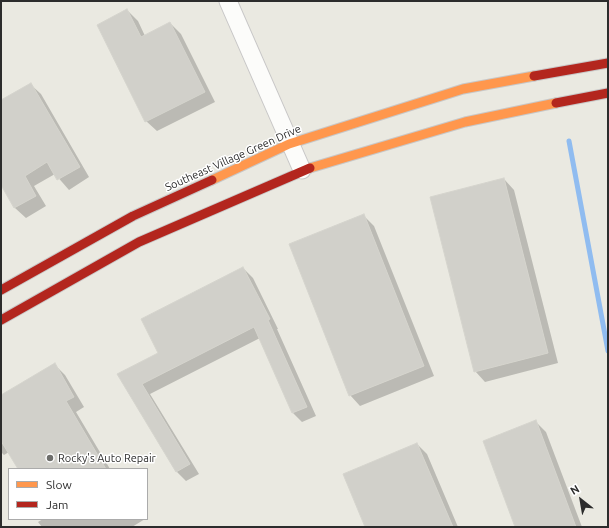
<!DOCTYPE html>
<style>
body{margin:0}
#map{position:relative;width:609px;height:528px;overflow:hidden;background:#eae9e1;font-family:Ubuntu,sans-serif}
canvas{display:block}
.frame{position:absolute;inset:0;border:2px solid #2c2c2c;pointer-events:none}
.legend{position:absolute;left:8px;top:468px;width:140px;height:52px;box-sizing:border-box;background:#fff;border:1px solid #ababab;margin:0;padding:5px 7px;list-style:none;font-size:12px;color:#2c2c2c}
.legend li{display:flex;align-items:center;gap:8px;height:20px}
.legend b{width:20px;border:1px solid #ababab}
.north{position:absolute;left:561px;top:480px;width:40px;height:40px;-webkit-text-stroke:3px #fff;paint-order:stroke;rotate:329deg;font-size:11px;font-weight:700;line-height:16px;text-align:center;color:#2c2c2c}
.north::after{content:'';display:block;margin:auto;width:14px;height:18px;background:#2c2c2c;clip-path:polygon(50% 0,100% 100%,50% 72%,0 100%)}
</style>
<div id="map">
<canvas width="609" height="528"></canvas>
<div class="frame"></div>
<ul class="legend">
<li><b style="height:5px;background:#ff974d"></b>Slow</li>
<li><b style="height:5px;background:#b3261e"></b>Jam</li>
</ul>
<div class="north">N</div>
</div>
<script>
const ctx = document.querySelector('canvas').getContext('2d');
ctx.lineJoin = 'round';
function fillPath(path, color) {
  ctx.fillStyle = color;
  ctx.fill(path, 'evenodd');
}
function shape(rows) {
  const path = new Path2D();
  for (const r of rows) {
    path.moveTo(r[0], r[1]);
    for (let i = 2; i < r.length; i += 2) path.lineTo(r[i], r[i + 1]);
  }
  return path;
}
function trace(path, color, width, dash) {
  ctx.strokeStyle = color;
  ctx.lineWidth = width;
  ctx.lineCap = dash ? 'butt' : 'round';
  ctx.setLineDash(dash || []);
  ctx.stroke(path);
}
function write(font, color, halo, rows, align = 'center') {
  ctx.font = font + ' Ubuntu,sans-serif';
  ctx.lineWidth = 3;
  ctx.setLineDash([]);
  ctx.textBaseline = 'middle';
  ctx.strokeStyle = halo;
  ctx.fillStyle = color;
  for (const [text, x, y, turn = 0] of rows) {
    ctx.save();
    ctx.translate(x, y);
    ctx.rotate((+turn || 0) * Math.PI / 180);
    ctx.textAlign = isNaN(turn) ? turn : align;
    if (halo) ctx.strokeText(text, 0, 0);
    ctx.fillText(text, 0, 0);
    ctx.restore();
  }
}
fillPath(shape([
 [127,10,138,21,145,36,170,23,181,34,215,102,157,131,146,121],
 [30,84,41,94,89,177,69,190,55,174,34,186,46,206,26,218,15,208,1,183,1,101],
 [504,179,514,190,558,363,485,382,475,371],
 [364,216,374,226,434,376,360,406,350,395],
 [243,268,253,278,278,329,277,329,316,416,302,422,293,413,260,338,150,394,199,474,186,481,177,472,118,374,160,353],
 [54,364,65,375,84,407,76,412,110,469,19,469,9,452,4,455,1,452,1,396],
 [536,422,546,432,582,527,516,527],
 [417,444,427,454,458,527,366,527],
 [43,519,145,519,132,527,42,527,38,522]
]), '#0003');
trace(shape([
 [569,141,608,351]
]), '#90bcf0', 5);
const building = shape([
 [127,9,141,37,170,22,205,92,145,122,97,25,127,9],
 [31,83,80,167,57,180,47,162,25,176,36,196,14,208,1,185,1,100,31,83],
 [504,178,548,353,474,372,430,197,504,178],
 [364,214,424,366,349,396,289,244,364,214],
 [243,267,270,319,268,320,307,407,292,413,254,327,142,384,190,464,176,472,117,374,158,353,141,319,243,267],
 [55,363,74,397,66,401,106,469,18,469,1,441,1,395,55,363],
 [536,420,576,527,515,527,483,441,536,420],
 [417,443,453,527,365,527,343,474,417,443]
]);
fillPath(building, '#d1d0ca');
trace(building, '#d5d4cd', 1);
const street = shape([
 [228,1,302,170]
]);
const slow = shape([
 [310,168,465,122,556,103],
 [212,180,289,144,463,89,534,76]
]);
const jam = shape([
 [534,76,608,63],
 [556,103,608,93],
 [1,290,133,216,212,180],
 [1,320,139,242,310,168]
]);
trace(street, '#c8c7c7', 19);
trace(slow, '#c8c7c7', 11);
trace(jam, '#c8c7c7', 11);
trace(street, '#fcfcfa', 17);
trace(slow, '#ff974d', 9);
trace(jam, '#b3261e', 9);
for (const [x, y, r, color] of [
 [50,458,4,"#6e6e6b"]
]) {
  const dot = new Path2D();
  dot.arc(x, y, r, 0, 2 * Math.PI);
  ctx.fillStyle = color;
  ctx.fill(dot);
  trace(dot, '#fff', 1.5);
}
write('11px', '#2c2c2c', '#fff', [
 ["Southeast Village Green Drive",233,158,-24]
]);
write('11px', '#2c2c2c', '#fff', [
 ["Rocky's Auto Repair",58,458]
], 'left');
</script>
